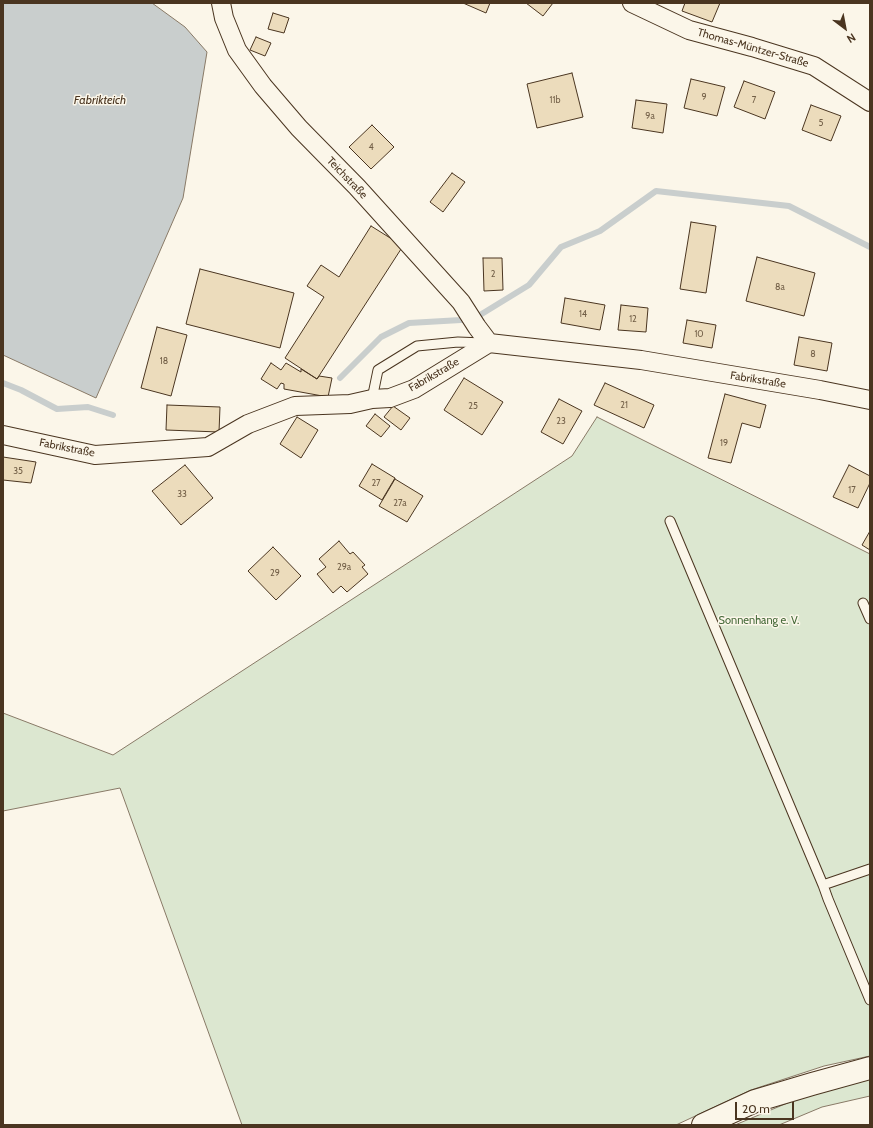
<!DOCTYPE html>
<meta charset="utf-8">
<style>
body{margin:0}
#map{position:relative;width:873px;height:1128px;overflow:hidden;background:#fbf6e9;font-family:Cabin,sans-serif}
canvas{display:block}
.frame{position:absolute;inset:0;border:4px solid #4a3520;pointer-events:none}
.north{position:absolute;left:825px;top:8px;width:40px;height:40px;-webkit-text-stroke:3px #fbf6e9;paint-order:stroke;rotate:148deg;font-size:11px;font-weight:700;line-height:16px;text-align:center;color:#4a3520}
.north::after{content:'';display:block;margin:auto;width:14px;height:18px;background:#4a3520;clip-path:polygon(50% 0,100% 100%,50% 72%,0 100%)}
.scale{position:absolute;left:735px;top:1102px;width:59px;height:18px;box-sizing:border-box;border:2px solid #4a3520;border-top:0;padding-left:5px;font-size:12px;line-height:14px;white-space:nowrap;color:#4a3520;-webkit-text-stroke:3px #fbf6e9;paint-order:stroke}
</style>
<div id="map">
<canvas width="873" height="1128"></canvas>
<div class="frame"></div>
<div class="north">N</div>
<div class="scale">20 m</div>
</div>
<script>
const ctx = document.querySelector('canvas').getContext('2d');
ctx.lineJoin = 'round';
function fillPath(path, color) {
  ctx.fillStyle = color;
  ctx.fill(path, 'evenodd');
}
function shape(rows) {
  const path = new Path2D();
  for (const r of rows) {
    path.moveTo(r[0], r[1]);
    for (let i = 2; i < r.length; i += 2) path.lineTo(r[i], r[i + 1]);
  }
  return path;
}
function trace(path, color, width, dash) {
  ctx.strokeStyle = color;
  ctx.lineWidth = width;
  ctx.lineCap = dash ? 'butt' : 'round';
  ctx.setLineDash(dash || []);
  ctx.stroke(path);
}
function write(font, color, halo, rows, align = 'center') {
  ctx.font = font + ' Cabin,sans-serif';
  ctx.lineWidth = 3;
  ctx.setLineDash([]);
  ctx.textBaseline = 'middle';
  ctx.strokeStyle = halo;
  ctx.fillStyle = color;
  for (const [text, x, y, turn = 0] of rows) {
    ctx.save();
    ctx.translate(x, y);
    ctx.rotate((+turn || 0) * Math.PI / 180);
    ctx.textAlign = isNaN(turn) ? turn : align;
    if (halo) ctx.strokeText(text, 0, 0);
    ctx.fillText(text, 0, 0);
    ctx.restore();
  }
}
const green = shape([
 [597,417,870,554,870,1056,824,1066,751,1090,676,1125,242,1125,120,788,3,811,3,713,113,755,572,456,597,417],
 [870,1077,870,1096,822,1107,779,1125,735,1125,816,1091,870,1077]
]);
fillPath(green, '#dce7d0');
trace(green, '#887966', 1);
const water = shape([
 [3,3,152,3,185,27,207,52,183,198,96,398,3,355,3,3]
]);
fillPath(water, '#c9cecd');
trace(water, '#887966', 1);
trace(shape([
 [340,378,381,337,409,323,461,320,480,315,529,285,561,247,600,231,656,191,789,206,870,247],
 [3,383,21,390,57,409,88,407,113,415]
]), '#c9cecd', 6);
const building = shape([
 [463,3,490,3,486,13,463,3],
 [526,3,553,3,543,16,526,3],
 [685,3,720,3,712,22,682,11,685,3],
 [273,13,289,18,284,33,268,29,273,13],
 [256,37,271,43,265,56,250,50,256,37],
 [572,73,583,117,537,128,527,84,572,73],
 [691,79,725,87,717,116,684,108,691,79],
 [744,81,775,92,765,119,734,107,744,81],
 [636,100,667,104,663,133,632,128,636,100],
 [811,105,841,116,831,141,802,130,811,105],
 [372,125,394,147,371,169,349,147,372,125],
 [452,173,465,182,443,212,430,202,452,173],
 [691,222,716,226,706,293,680,289,691,222],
 [371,226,403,246,317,379,285,358,324,297,307,286,321,265,339,277,371,226],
 [757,257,815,273,804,316,746,301,757,257],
 [483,258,502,258,503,290,484,291,483,258],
 [200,269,294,293,280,348,186,324,200,269],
 [565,298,605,305,600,330,561,323,565,298],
 [621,305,648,308,646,332,618,330,621,305],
 [687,320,716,325,712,348,683,343,687,320],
 [157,327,187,335,171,396,141,388,157,327],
 [799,337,832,343,827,371,794,365,799,337],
 [271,363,281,370,286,363,301,372,301,369,317,379,319,376,332,378,328,397,284,389,284,384,281,383,277,389,261,379,271,363],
 [464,378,503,402,482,435,444,410,464,378],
 [605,383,654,405,644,428,594,405,605,383],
 [725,394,766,405,760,428,742,423,731,463,708,458,725,394],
 [559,399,582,411,563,444,541,432,559,399],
 [167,405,220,407,219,432,166,430,167,405],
 [393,406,410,418,401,430,384,417,393,406],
 [375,414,390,426,381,437,366,426,375,414],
 [297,417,318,430,301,458,280,444,297,417],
 [3,457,36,462,31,483,3,480,3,457],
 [372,464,395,478,382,500,359,486,372,464],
 [185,465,213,498,181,525,152,491,185,465],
 [849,465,870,476,870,483,858,508,833,497,849,465],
 [395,479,423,496,407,522,379,506,395,479],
 [870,531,870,550,862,545,870,531],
 [339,541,350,554,353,552,365,565,362,567,368,574,347,592,341,586,333,593,317,574,326,567,319,559,339,541],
 [273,547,301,576,276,600,248,571,273,547]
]);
fillPath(building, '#ecdcbc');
trace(building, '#4a3520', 1);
const lane = shape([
 [372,399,378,370,417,346,458,342,484,343],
 [670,521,823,885],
 [863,603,870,619],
 [870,869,823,885,828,899,870,1000]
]);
const street = shape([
 [221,3,224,18,237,50,263,86,299,128,357,187,461,302,477,327,489,343],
 [632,3,689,30,752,47,814,66,870,102],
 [3,435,95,455,208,447,248,424,295,406,350,404,372,399,390,398,414,389,489,343,641,360,820,390,870,400]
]);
const secondary = shape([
 [703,1125,755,1101,812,1084,870,1068]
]);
trace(lane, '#4a3520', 11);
trace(street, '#4a3520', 20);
trace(secondary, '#4a3520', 24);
trace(lane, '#fbf6e9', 9);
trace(street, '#fbf6e9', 18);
trace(secondary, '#fbf6e9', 22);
write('9px', '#725f47', null, [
 ["9",704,97],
 ["11b",555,100],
 ["7",754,100],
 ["9a",650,116],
 ["5",821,123],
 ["4",371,147],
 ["2",493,274],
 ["8a",780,287],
 ["14",583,314],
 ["12",633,319],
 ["10",699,334],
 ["8",813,354],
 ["18",164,361],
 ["21",624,405],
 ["25",473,406],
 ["23",561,421],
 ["19",724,443],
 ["35",18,471],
 ["27",376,483],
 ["17",852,490],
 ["33",182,494],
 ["27a",400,503],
 ["29a",344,567],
 ["29",275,573]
]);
write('11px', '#4a3520', '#fbf6e9', [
 ["Thomas-Müntzer-Straße",753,48,16],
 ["Teichstraße",347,178,46],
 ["Fabrikstraße",434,375,-30],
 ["Fabrikstraße",758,380,9],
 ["Fabrikstraße",67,448,11]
]);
write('11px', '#436837', '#fbf6e9', [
 ["Sonnenhang e. V.",759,621]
]);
write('italic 12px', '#4a3520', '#fbf6e9', [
 ["Fabrikteich",100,100]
]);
</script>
